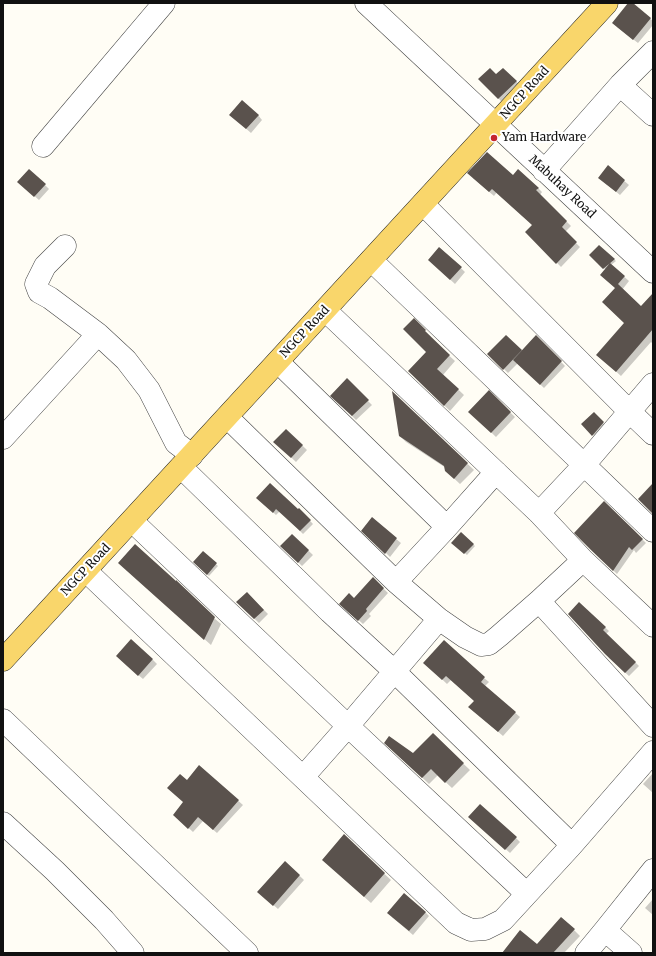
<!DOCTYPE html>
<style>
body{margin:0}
#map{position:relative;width:656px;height:956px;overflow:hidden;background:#fffdf5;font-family:Merriweather,serif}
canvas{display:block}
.frame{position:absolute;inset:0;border:4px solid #111;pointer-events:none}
</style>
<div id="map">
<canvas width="656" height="956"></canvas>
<div class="frame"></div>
</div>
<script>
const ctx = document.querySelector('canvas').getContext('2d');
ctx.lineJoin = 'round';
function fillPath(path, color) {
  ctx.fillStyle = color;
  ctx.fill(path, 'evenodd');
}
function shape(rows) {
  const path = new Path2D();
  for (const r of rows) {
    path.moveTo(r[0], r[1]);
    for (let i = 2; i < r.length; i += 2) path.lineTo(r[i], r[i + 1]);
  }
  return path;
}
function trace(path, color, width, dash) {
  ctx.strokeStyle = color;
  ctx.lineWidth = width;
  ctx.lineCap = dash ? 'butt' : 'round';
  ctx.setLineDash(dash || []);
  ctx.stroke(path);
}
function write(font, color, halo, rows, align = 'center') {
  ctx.font = font + ' Merriweather,serif';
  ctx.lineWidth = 4;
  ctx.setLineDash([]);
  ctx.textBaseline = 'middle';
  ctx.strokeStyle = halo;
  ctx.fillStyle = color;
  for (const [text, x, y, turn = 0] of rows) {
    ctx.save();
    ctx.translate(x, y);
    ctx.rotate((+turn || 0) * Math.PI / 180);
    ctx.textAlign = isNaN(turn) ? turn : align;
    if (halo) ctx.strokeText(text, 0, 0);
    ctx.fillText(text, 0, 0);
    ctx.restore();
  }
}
fillPath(shape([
 [629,3,631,3,653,21,653,25,638,43,617,27],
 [503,69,521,86,503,103,479,79,496,75],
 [258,115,262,120,251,133,235,119],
 [608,167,629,185,620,195,604,182],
 [513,176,538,188,542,192,540,195,571,226,565,232,580,247,561,267,527,232,534,225,497,192,494,196,473,178],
 [45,185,49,189,39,200,23,186],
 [599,246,616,261,611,265,629,281,622,290,642,308,653,295,653,344,651,342,621,376,602,359,625,323,616,288,606,270,591,255],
 [440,248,465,272,455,284,429,260],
 [414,320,431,337,430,338,455,361,443,375,464,395,450,411,409,371,427,352],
 [506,336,522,352,536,336,565,366,544,388,518,363,508,373,489,354],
 [347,380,372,405,356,420,332,396],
 [489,392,515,417,496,437,470,412],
 [394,394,474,470,460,484,446,471,446,468,406,442,400,436],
 [594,413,605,425,595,437,583,424],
 [286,430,307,450,296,462,275,442],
 [258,498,298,510,299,509,313,524,303,534,280,511,276,515],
 [604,502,646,543,636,553,634,550,617,574,597,555],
 [372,519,401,543,390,557,363,530],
 [461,534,475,546,467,555,453,543],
 [292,535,313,555,302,566,282,546],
 [203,552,218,566,209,576,194,562],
 [126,569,214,618,221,624,211,645],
 [373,578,388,593,369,614,371,616,363,624,341,604,354,600],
 [247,593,268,614,259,623,237,602],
 [580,604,609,631,606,634,639,666,629,676,609,658],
 [121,660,153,660,157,664,143,679],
 [425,663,484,678,489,682,485,686,520,717,503,736,474,711,475,701,451,680,447,684],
 [433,735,470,770,452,788,438,775,429,784,392,749,414,755],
 [200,767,243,805,217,833,203,821,193,832,179,819,185,803,187,782],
 [653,773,653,793,643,784],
 [474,821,516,838,520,842,510,853],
 [344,836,391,880,371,903,330,866],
 [285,862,304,880,278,909,263,896],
 [653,899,653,915,645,908],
 [425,912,429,916,413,935,392,917],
 [562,918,580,936,564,953,503,953,537,945]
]), '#0003');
fillPath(shape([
 [628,3,633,3,651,18,633,40,612,23],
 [490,68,496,74,503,68,517,81,498,99,478,79],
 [242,100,259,115,246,129,229,115],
 [487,152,513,175,518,169,539,188,536,190,567,221,562,227,577,242,556,264,525,232,532,225,492,189,489,192,467,173],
 [608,165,625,180,616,192,598,178],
 [29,169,46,184,34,197,17,182],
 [599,245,615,259,603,269,589,255],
 [439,247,462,267,450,280,428,260],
 [610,263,625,276,618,284,641,306,653,293,653,329,616,372,596,355,624,323,602,302,615,288,600,275],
 [414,318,426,330,425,331,450,355,437,369,459,389,444,406,408,371,426,352,403,329],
 [506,335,522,350,503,370,487,354],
 [536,335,562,361,540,385,513,360],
 [347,378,369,400,352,416,330,396],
 [489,390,511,412,491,433,468,412],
 [392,391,468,463,454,479,445,471,444,466,399,436],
 [594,412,604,422,592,436,581,424],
 [286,429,303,445,291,458,273,442],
 [270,483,298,509,299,508,311,520,300,531,276,509,273,513,256,498],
 [653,483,653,514,638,499],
 [604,501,643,539,632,550,629,547,613,571,592,551,574,533],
 [372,517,397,538,385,554,361,531],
 [461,532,474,544,464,554,451,543],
 [292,534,309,550,298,563,280,546],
 [135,544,176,581,176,580,215,617,204,640,118,563],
 [203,551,217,563,207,575,193,562],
 [373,577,384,588,366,609,367,611,358,621,339,604,349,593,354,598],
 [247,592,264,610,254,619,236,602],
 [579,602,606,627,603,630,636,662,625,673,605,654,568,614],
 [131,639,153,659,138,676,116,656],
 [444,640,485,677,481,682,516,712,498,732,468,707,474,701,446,676,442,680,423,663],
 [433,733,464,763,445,783,431,769,422,778,384,743,389,736,413,753],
 [199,765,239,800,213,830,198,817,188,829,173,815,183,802,167,788,180,774,187,780],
 [480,804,517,837,505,850,468,817],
 [344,834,385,873,364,897,322,860],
 [285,861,300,875,273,906,257,892],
 [404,893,426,912,409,931,387,913],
 [561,917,575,929,553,953,502,953,520,930,537,944]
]), '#5a524d');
const minor = shape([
 [366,3,653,272],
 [620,85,653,115],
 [43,146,164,3],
 [544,171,620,85,653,52],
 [423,204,629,411,653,434],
 [65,246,45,266,36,284,39,292,50,298,98,334,126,360,149,390,176,443,192,455],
 [371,260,653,531],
 [325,310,539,513,583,560,653,626],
 [278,362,447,527],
 [227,417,396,582,439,619,465,637,481,645,489,644,499,636,539,601,583,560],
 [3,438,98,334],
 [181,467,330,612,394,671,572,845],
 [539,513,584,465,653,384],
 [132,521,348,726,527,894],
 [86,571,456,923,471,930,485,929,503,920,572,845,653,752],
 [396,582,447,527,496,472],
 [539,601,653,726],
 [3,720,247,953],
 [303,777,348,726,439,619],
 [3,823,55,871,104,920,133,953],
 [605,930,631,953],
 [586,953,605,930,653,870]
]);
const major = shape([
 [3,660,607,3]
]);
trace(minor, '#444', 23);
trace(major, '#222', 23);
trace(minor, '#fff', 22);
trace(major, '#f9d66b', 22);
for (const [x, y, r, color] of [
 [494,138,4,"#c4262e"]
]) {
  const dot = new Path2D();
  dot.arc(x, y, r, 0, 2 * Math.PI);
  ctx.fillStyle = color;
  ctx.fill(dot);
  trace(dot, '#fff', 1.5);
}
write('12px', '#111', '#fff', [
 ["NGCP Road",525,93,-48],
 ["Mabuhay Road",562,187,43],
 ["NGCP Road",305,332,-47],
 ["NGCP Road",86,570,-47]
]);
write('12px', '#111', '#fff', [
 ["Yam Hardware",502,138]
], 'left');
</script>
